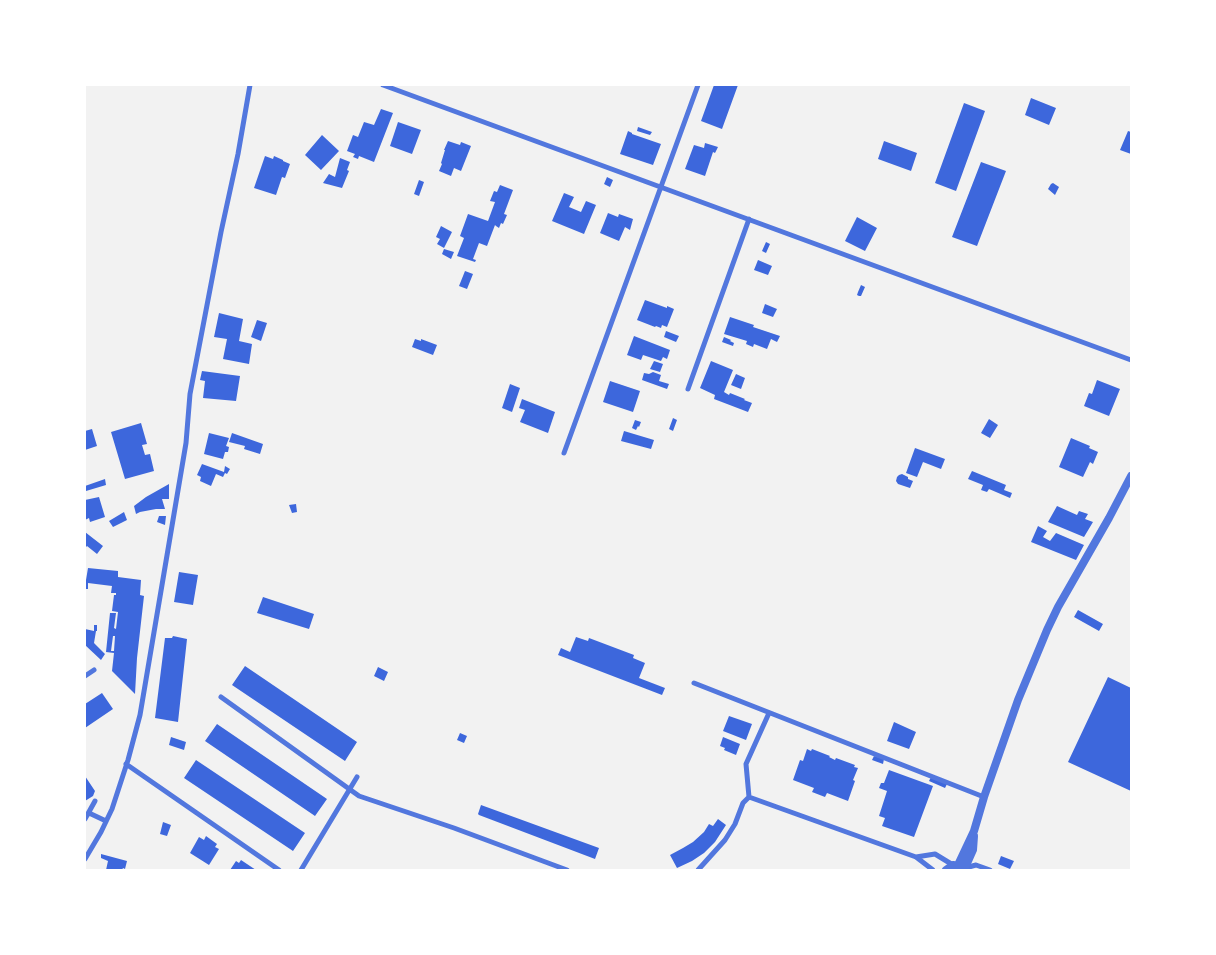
<!DOCTYPE html>
<style>
body{margin:0}
#map{position:relative;width:1216px;height:955px;overflow:hidden;background:#f2f2f2;font-family:"Titillium Web",sans-serif}
canvas{display:block}
.frame{position:absolute;inset:0;border:86px solid #fff;pointer-events:none}
</style>
<div id="map">
<canvas width="1216" height="955"></canvas>
<div class="frame"></div>
</div>
<script>
const ctx = document.querySelector('canvas').getContext('2d');
ctx.lineJoin = 'round';
function fillPath(path, color) {
  ctx.fillStyle = color;
  ctx.fill(path, 'evenodd');
}
function shape(rows) {
  const path = new Path2D();
  for (const r of rows) {
    path.moveTo(r[0], r[1]);
    for (let i = 2; i < r.length; i += 2) path.lineTo(r[i], r[i + 1]);
  }
  return path;
}
function trace(path, color, width, dash) {
  ctx.strokeStyle = color;
  ctx.lineWidth = width;
  ctx.lineCap = dash ? 'butt' : 'round';
  ctx.setLineDash(dash || []);
  ctx.stroke(path);
}
fillPath(shape([
 [714,85,738,85,722,129,701,121],
 [1031,98,1056,108,1049,125,1025,115],
 [964,103,985,111,956,191,935,183],
 [381,109,393,113,374,162,359,156,358,159,353,157,355,154,347,151,353,135,358,137,364,122,374,125],
 [398,122,421,130,412,154,390,146],
 [638,127,652,132,650,135,637,131],
 [628,131,632,133,632,134,661,144,653,165,620,154],
 [1128,131,1131,132,1131,154,1120,150],
 [322,135,339,151,321,170,305,155],
 [448,141,460,145,461,142,471,146,461,171,454,168,451,176,439,171,442,164,441,163,445,150,444,150],
 [884,141,917,153,911,171,878,159],
 [705,143,718,147,715,153,713,152,705,176,685,169,694,145,704,148],
 [265,156,273,159,274,156,283,160,283,161,290,164,285,178,282,177,276,195,254,188],
 [340,158,350,162,347,170,349,171,342,188,323,183,329,174,335,177],
 [981,162,1006,171,977,246,952,237],
 [607,177,613,180,610,187,604,184],
 [419,180,424,182,419,196,414,194],
 [1053,183,1059,187,1055,195,1048,189,1051,184],
 [500,185,513,190,504,214,507,215,503,224,501,223,499,228,496,226,495,225,487,246,479,243,473,259,476,260,475,262,457,256,464,238,460,236,468,214,488,221,495,202,490,201,494,191,497,192],
 [564,193,574,197,569,207,581,212,586,201,596,205,584,234,552,221],
 [608,213,618,217,619,214,633,219,630,230,625,227,619,241,600,233],
 [857,217,877,228,865,251,845,241],
 [441,226,452,232,444,248,437,244,440,239,436,237],
 [766,242,770,244,766,253,762,251],
 [444,249,454,252,451,259,442,254],
 [758,260,772,266,768,275,754,270],
 [465,271,473,274,467,289,459,286],
 [861,285,865,287,861,296,859,296,857,295,858,292],
 [645,300,667,308,667,306,674,309,667,327,662,325,661,328,656,326,655,327,637,320],
 [765,304,777,309,773,317,762,313],
 [219,313,243,319,239,341,252,344,249,364,223,359,227,339,214,337],
 [730,317,754,325,753,327,780,336,777,342,771,339,767,349,754,344,753,347,746,344,747,341,724,334],
 [257,320,267,323,261,341,251,337],
 [666,331,679,336,676,342,664,337],
 [634,336,670,350,667,359,663,357,661,361,643,355,641,360,627,355],
 [724,337,731,340,730,341,734,343,733,346,722,342],
 [415,339,421,341,421,339,437,345,433,355,412,347],
 [654,361,663,364,660,372,650,369],
 [711,361,733,370,724,392,729,395,730,393,745,399,744,400,752,403,748,412,714,399,715,395,700,388],
 [202,371,240,376,236,401,203,398,205,381,200,380],
 [653,372,661,375,659,381,669,384,667,389,642,380,644,373,649,374],
 [736,374,745,378,741,389,731,385],
 [1097,380,1120,389,1109,416,1084,406,1089,393,1092,394],
 [610,381,640,391,633,412,603,402],
 [510,384,520,388,512,412,502,408],
 [522,399,555,412,548,433,520,422,525,410,519,408],
 [673,418,677,420,673,431,669,429],
 [989,419,998,425,990,438,981,433],
 [635,420,641,422,639,427,638,426,636,430,632,428],
 [141,423,147,444,142,445,145,455,150,454,154,471,125,479,111,432],
 [92,429,97,446,85,450,85,431],
 [624,431,654,440,651,449,621,441],
 [209,433,229,438,226,446,229,447,228,452,225,452,223,459,204,454],
 [232,433,263,444,260,454,244,449,245,446,229,442],
 [1071,438,1090,446,1089,448,1098,452,1093,464,1090,462,1083,477,1059,467],
 [915,448,945,459,941,469,923,462,917,477,906,473],
 [202,464,224,472,225,466,230,469,227,474,225,473,223,477,216,474,211,486,200,481,201,477,197,475],
 [972,471,1006,485,1004,490,1012,493,1010,498,989,489,987,492,981,490,983,485,968,479],
 [902,474,908,477,908,479,913,481,910,488,898,484,896,481,897,477,899,475],
 [105,479,106,485,86,491,85,486],
 [169,484,169,499,162,499,165,509,156,509,140,512,136,514,134,506,146,497],
 [99,497,105,517,90,522,89,518,85,520,85,500],
 [296,504,297,512,292,513,289,505],
 [1057,506,1077,515,1079,511,1088,514,1085,519,1093,522,1084,537,1048,522],
 [124,512,127,520,113,527,109,521],
 [159,516,166,516,165,525,157,522],
 [1038,526,1047,531,1043,537,1050,541,1056,533,1084,545,1076,560,1031,542],
 [85,532,103,546,97,554,87,546,85,548],
 [88,568,118,571,118,577,141,580,140,595,144,596,137,658,135,694,112,671,114,653,106,652,110,613,116,613,114,628,116,629,118,612,112,611,114,595,116,595,116,593,111,593,112,586,88,583,88,589,85,589,85,580,86,580],
 [113,636,115,636,114,651,111,651],
 [179,572,198,575,193,605,174,602],
 [263,597,314,614,309,629,257,613],
 [1078,610,1103,624,1099,631,1074,617],
 [94,625,97,625,97,631,96,631,94,643,105,654,101,660,85,645,85,629,94,631],
 [173,636,187,639,178,722,155,718,165,638,172,638],
 [576,637,588,641,589,638,634,655,633,658,645,663,639,678,665,688,662,695,558,655,561,648,570,652],
 [245,666,357,742,345,761,232,685],
 [378,667,388,672,384,681,374,676],
 [1108,677,1131,688,1131,791,1068,762],
 [102,693,113,709,85,728,85,704],
 [729,716,752,724,746,740,723,731],
 [894,722,916,732,909,749,887,741],
 [217,724,327,799,315,816,205,741],
 [460,733,467,736,464,743,457,740],
 [171,737,186,742,184,750,169,745],
 [723,737,740,744,736,755,724,750,725,748,720,746],
 [807,749,811,751,812,749,830,756,829,757,835,760,836,758,855,765,854,767,858,768,853,780,855,781,848,801,827,793,825,797,812,792,814,788,793,780,800,760,803,761],
 [874,756,884,759,883,764,872,760],
 [196,760,305,833,293,851,184,778],
 [889,770,933,786,914,837,882,826,885,818,879,816,887,791,879,788,881,783,884,783],
 [85,776,95,791,93,796,85,801],
 [931,777,947,784,945,788,929,781],
 [481,805,599,848,595,859,479,815,478,814],
 [718,819,726,825,715,842,704,853,692,861,677,868,670,855,683,848,693,842,704,832,709,824,713,826],
 [163,822,171,825,167,836,160,834],
 [206,836,217,844,215,847,219,849,209,865,190,853,199,837,204,840],
 [101,854,127,861,125,869,123,868,122,870,106,870,108,861,101,858],
 [1001,856,1014,861,1010,869,998,864],
 [241,860,256,870,230,870,236,861,239,863]
]), '#3d67dc');
trace(shape([
 [383,85,1131,360],
 [688,389,749,219],
 [564,453,698,85],
 [85,676,94,670],
 [694,683,984,797],
 [221,697,359,796,454,828,567,870],
 [126,764,279,870],
 [749,797,916,857,933,870],
 [89,813,106,821],
 [85,819,95,801],
 [916,857,935,854,953,865],
 [85,859,101,832,112,809,128,760,140,715,186,443,190,394,221,232,238,154,250,85],
 [965,868,976,865,990,870],
 [301,870,357,777],
 [698,870,725,840,735,824,743,803,749,797,746,764,769,713]
]), '#5277de', 5);
trace(shape([
 [958,865,974,831,984,797,1018,700,1047,630,1058,607,1109,518,1131,476],
 [965,868,973,850,974,836],
 [946,870,953,865,962,866]
]), '#5277de', 8);
</script>
